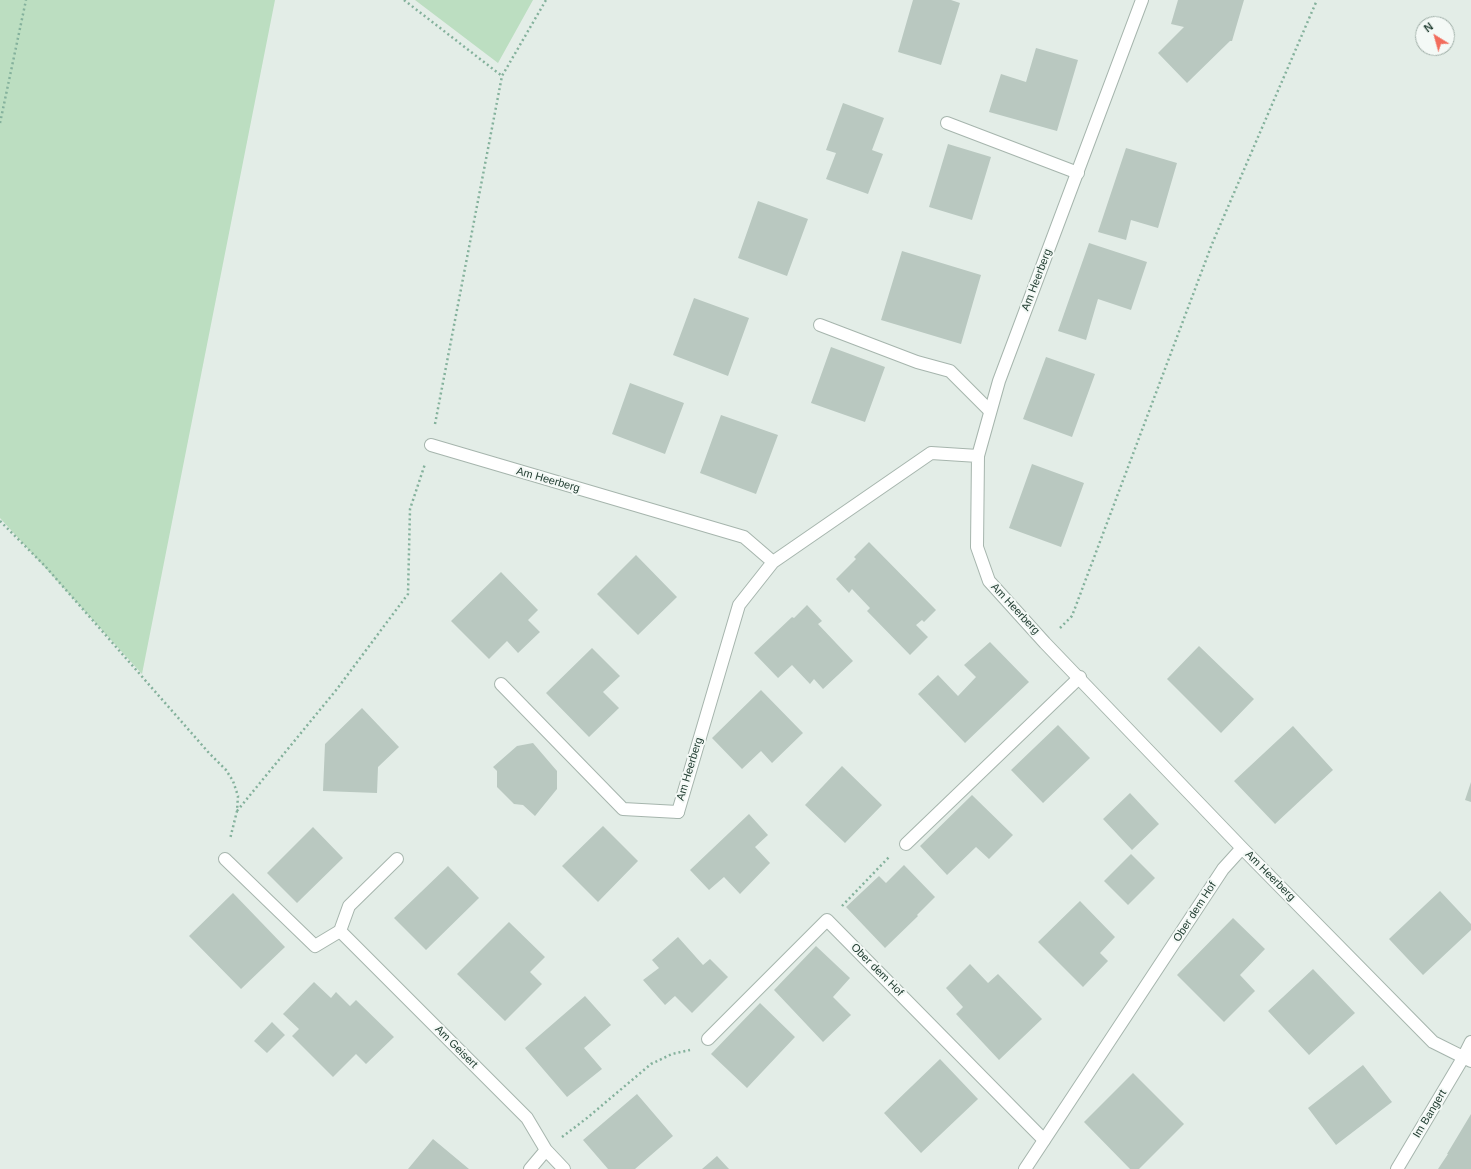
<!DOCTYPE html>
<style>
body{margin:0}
#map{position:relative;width:1471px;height:1169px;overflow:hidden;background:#e3ede7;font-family:Arial,sans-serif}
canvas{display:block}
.north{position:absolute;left:1415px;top:16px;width:40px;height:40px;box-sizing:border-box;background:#f4f9f6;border:1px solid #a0afa8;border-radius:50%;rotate:323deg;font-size:11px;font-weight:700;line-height:16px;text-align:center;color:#233f33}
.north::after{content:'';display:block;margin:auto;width:14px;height:18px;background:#f26c5c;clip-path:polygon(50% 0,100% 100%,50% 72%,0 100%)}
</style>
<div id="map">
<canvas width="1471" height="1169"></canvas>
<div class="north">N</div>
</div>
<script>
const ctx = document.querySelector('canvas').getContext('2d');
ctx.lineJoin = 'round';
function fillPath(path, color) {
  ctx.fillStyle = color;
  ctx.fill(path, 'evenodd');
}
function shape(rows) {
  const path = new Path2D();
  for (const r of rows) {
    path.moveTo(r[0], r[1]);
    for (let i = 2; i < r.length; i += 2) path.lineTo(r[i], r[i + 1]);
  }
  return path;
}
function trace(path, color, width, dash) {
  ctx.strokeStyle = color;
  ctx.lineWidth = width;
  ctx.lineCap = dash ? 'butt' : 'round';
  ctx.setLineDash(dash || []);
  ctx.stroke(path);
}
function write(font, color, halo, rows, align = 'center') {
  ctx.font = font + ' Arial,sans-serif';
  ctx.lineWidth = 4;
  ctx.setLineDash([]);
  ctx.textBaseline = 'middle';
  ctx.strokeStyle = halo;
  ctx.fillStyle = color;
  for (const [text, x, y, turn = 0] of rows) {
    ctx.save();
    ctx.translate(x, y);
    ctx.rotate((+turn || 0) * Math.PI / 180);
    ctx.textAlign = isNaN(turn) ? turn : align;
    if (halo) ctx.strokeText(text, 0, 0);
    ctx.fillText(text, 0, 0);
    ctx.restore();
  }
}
fillPath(shape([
 [0,0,275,0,142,674,0,518],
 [415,0,533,0,498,63]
]), '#bcdec1');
fillPath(shape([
 [913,0,951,0,960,3,941,65,898,52],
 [1178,0,1244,0,1232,41,1230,41,1187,83,1158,53,1184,27,1171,24],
 [1036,48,1078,60,1057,131,989,112,1001,74,1026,82],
 [843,103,884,118,872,150,883,154,868,194,826,179,836,153,826,150],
 [948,144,991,157,972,220,929,207],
 [1126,148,1177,163,1158,228,1131,220,1126,240,1098,232],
 [758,201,808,219,787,276,738,258],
 [1089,243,1147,262,1131,310,1098,299,1086,340,1058,331],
 [902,251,981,275,961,344,881,320],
 [694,298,749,318,728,376,673,355],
 [831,347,885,367,865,422,811,403],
 [1046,357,1095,374,1072,437,1023,419],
 [630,383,684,403,665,454,612,434],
 [721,415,778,435,756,494,700,473],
 [1032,464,1084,483,1061,547,1009,528],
 [869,542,936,610,924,622,922,620,916,625,928,637,910,655,867,611,870,608,852,589,849,593,836,579,856,559,854,557],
 [636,555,677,597,638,635,597,594],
 [501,572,538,610,528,620,540,632,518,653,507,641,489,659,451,621],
 [807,605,822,621,818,624,853,661,823,689,814,679,810,684,792,665,778,678,754,653,792,617,794,618],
 [990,642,1029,682,965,743,918,694,938,675,958,696,976,677,964,665],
 [1199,646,1254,699,1221,733,1167,679],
 [592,648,620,676,603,692,619,708,589,737,546,693],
 [761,690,803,733,772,763,761,751,742,769,712,738],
 [362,708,399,747,378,767,377,793,323,791,325,744],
 [1058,725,1090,758,1043,803,1011,770],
 [1293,726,1333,770,1275,824,1234,781],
 [533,743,557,771,557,789,535,816,523,805,514,804,497,787,497,771,493,767,517,746],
 [842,766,882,805,845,843,805,805],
 [1471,782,1471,802,1465,800],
 [1130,793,1159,824,1132,850,1103,819],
 [972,795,1013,835,989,859,976,847,947,875,920,846],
 [749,814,768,835,755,847,770,863,740,894,724,877,709,890,690,870],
 [603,826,638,861,598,902,562,866],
 [313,827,343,858,297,903,267,873],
 [1131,854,1155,878,1128,905,1104,881],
 [904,865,935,897,917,915,918,916,885,948,846,907,879,876,886,883],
 [448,866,479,898,426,950,394,918],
 [1440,891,1471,924,1471,930,1423,975,1389,939],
 [233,893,285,947,241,989,189,936],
 [1080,901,1115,937,1100,953,1108,961,1083,987,1038,942],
 [1233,918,1265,949,1240,975,1255,991,1224,1022,1177,975],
 [509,922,545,957,530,972,542,984,505,1021,457,974],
 [678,937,703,965,710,959,728,977,692,1013,675,996,665,1005,643,980,659,968,652,960],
 [816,946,850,978,833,997,851,1015,823,1042,774,990],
 [970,964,988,983,998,974,1042,1019,999,1060,956,1014,963,1007,946,988],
 [1313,969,1355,1013,1309,1055,1268,1011],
 [314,982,331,998,336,992,350,1006,356,1000,394,1037,366,1064,356,1054,333,1077,292,1036,299,1029,283,1014],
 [585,996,611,1025,584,1048,602,1069,567,1097,525,1048],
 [760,1003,795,1037,747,1088,711,1054],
 [272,1022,285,1035,267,1053,254,1041],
 [940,1059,978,1099,921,1153,884,1113],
 [1363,1065,1392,1102,1336,1145,1308,1108],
 [1133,1073,1184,1124,1139,1169,1130,1169,1084,1122],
 [637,1094,673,1136,635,1169,608,1169,583,1140],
 [1471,1114,1471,1169,1438,1169,1448,1154,1447,1154],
 [433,1139,469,1169,408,1169],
 [717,1156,729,1169,702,1169]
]), '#b9c8c0');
const lane = shape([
 [947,123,1078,173],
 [820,325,917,362,950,371,990,411],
 [501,684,623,809,678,812],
 [906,844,1080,677],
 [225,859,315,946,340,931,349,906,397,859],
 [708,1039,827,920,1044,1140]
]);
const street = shape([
 [1142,0,999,381,978,456,977,547,989,581,1045,643,1242,848,1433,1042,1471,1061],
 [431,445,744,537,773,562],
 [678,812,739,605,773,562,931,453,978,456],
 [340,931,527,1118,546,1150,564,1169],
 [530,1169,546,1150],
 [1025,1169,1223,869,1242,848],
 [1397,1169,1463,1058,1471,1042]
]);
trace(lane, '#a6b5ad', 14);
trace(street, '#a6b5ad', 14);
trace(shape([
 [404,0,502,76],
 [0,123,26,0],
 [435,424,502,76,546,0],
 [0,521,45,566,209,753,226,770,233,781,238,796,237,811,230,839],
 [1060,628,1072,616,1212,244,1317,0],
 [237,811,337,689,408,594,410,509,425,464],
 [842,906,890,856],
 [562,1137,587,1118,651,1064,672,1054,690,1050]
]), '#84b19c', 2.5, [2, 3]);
trace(lane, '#fff', 12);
trace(street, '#fff', 12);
write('11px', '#233f33', '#f4f9f6', [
 ["Am Heerberg",1037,280,-69],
 ["Am Heerberg",548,480,16],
 ["Am Heerberg",1015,609,47],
 ["Am Heerberg",690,769,-73],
 ["Am Heerberg",1270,876,45],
 ["Ober dem Hof",1195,912,-57],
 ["Ober dem Hof",877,970,45],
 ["Am Geisert",456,1047,45],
 ["Im Bangert",1430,1114,-59]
]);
</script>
